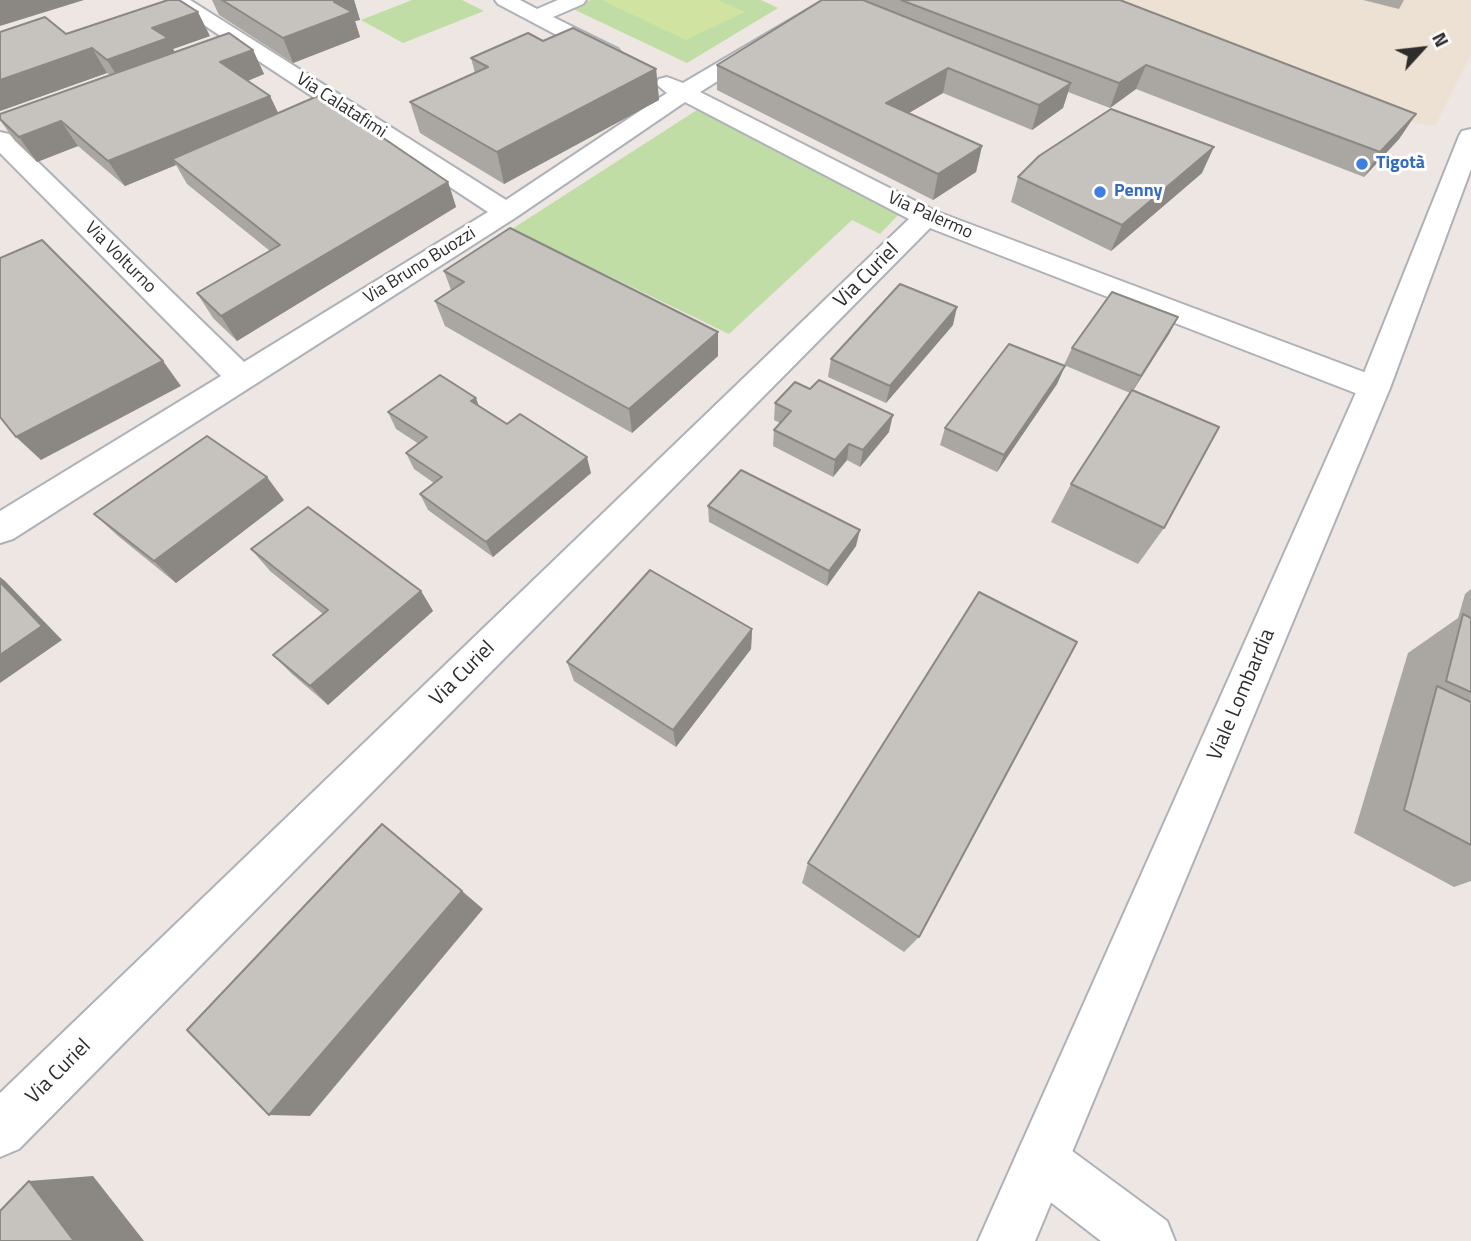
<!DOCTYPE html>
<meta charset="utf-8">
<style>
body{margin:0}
#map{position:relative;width:1471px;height:1241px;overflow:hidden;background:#ede6e2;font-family:"Titillium Web",sans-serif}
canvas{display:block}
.north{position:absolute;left:1387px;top:14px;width:70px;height:70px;-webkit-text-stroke:5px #fff;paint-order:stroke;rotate:63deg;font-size:19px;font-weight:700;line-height:28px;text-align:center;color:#2d2d2d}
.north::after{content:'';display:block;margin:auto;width:24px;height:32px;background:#2d2d2d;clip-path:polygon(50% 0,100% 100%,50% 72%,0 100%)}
</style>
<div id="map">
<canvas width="1471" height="1241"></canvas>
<div class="north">N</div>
</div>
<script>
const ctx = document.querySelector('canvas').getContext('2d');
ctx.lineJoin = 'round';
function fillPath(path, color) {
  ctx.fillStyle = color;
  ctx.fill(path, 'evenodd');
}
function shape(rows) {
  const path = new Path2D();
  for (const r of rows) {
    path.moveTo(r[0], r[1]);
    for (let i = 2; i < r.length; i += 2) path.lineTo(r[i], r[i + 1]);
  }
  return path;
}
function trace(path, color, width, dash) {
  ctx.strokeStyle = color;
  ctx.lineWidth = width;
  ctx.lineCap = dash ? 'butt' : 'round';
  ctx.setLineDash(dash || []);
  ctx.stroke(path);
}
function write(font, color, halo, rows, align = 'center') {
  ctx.font = font + ' "Titillium Web",sans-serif';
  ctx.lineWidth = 6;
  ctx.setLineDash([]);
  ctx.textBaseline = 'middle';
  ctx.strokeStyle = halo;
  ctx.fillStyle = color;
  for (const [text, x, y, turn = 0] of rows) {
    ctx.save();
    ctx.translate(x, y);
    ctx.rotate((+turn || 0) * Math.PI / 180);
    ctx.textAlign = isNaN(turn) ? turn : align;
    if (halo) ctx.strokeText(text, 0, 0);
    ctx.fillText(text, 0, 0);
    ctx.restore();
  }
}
fillPath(shape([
 [1089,0,1471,0,1471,54,1435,126,1411,122,1084,3]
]), '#ece1d3');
fillPath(shape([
 [412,0,462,0,484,11,403,43,361,20],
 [591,0,761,0,778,8,687,63,571,8],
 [697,110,899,214,880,234,852,220,729,334,512,229]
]), '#bfdda4');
fillPath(shape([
 [601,0,718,0,745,12,686,40]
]), '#d0e3a1');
const minor = shape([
 [166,0,190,0,506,200,667,93,656,84,659,79,667,77,683,83,824,0,848,0,700,92,935,211,1385,380,1390,388,1385,396,1374,399,1363,396,930,228,19,1149,0,1157,0,1093,909,219,685,102,515,218,13,539,0,543,0,511,221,376,0,153,0,132,9,134,244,362,488,212,166,0],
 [495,0,520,0,537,9,558,0,586,0,583,4,553,17,618,49,621,54,618,59,602,59,498,4,495,0],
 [1041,1134,1060,1142,1167,1221,1175,1241,1101,1241,1022,1180,1014,1161,1022,1142,1041,1134]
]);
const tertiary = shape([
 [1471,129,1471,169,1390,388,1035,1241,978,1241,1358,388,1459,136,1462,131,1471,129]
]);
trace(minor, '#aeb1b8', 4);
trace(tertiary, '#aeb1b8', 4);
fillPath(minor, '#fff');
fillPath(tertiary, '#fff');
fillPath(shape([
 [212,0,354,0,360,20,355,21,360,37,293,63,219,15],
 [822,0,1120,0,1416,114,1399,139,1364,177,1136,89,1110,108,1068,92,1063,108,1032,130,943,93,909,113,982,146,976,172,933,200,717,90,717,65],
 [1363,0,1404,0,1399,9],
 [0,32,210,36,173,49,175,52,253,50,264,74,248,81,270,96,278,113,448,182,456,207,237,341,213,318,197,293,270,251,187,184,176,165,125,186,78,146,37,162,15,141,0,120,0,114,110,75,107,73,0,111],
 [471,58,656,69,659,100,504,184,420,133,410,102,475,73],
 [1202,173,1111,251,1011,202,1018,177],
 [444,271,718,332,718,356,632,433,445,326,435,301,451,290],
 [1178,317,1169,334,1133,391,1164,528,1138,564,1051,522,1071,484,1130,393,1064,365,1072,348],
 [953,325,886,403,828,377,831,359],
 [1065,366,1057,384,997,472,940,445,945,428],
 [775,403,889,432,860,467,847,460,833,477,773,446,774,430,780,423,774,420],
 [479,406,507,424,591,473,493,557,428,510,420,494,434,483,414,469,406,453,419,444,396,429,388,412],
 [284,500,176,583,118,536,94,514],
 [708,506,856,546,827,586,709,522],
 [251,549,421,591,433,611,328,705,292,674,273,655,323,614,270,571],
 [1471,589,1471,881,1454,887,1354,833,1408,653,1458,618,1465,594],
 [752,629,751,649,676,747,574,681,567,662],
 [808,863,919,937,904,952,802,883]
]), '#aaa7a3');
fillPath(shape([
 [0,0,84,0,0,26],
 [340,0,354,0,360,20,355,21,360,37,293,63,283,38,334,2],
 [198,12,210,36,173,49,180,63,122,84,107,60,152,28],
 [92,48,107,73,0,111,0,80],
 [253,50,264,74,232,87,220,62],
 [1146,65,1136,89,1110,108,1119,83],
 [948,68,943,93,883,128,886,103],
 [656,69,659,100,504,184,497,152],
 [1071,83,1063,108,1032,130,1039,105],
 [270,96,282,121,172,159,176,165,125,186,108,161],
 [1416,114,1399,139,1364,177,1380,152],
 [61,121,78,146,37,162,19,137],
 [982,146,976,172,933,200,938,174],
 [1214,147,1202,173,1111,251,1122,225],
 [448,182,456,207,237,341,221,316],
 [957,307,953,325,886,403,890,386],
 [1178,317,1169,334,1131,393,1141,376],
 [718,332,718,356,632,433,629,409],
 [163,361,181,386,41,460,16,437],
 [1065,366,1057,384,997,472,1004,455],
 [476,398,482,415,471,401],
 [893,415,889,432,860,467,863,450],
 [849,444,847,460,833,477,835,460],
 [587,457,591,473,493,557,486,542],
 [267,477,284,500,176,583,154,561],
 [860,530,856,546,827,586,829,571],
 [0,577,5,581,62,640,0,683],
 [421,591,433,611,328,705,310,686],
 [752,629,751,649,676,747,673,730],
 [462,891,483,909,310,1116,269,1115],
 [93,1176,144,1241,74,1241,29,1181]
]), '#8b8884');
const building = shape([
 [168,0,179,0,198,12,152,28,168,38,107,60,92,48,0,80,0,32,45,17,66,34,168,0],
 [222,0,340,0,334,2,352,12,283,38,222,0],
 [822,0,863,0,1071,83,1039,105,948,68,886,103,982,146,938,174,717,65,822,0],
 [901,0,1120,0,1416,114,1380,152,1146,65,1119,83,901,0],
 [573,28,656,69,497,152,410,102,488,67,471,58,528,33,543,41,573,28],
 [229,33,253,50,220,62,270,96,108,161,61,121,19,137,0,119,0,114,229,33],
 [320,95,448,182,221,316,197,293,280,245,172,159,320,95],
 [1111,109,1214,147,1122,225,1018,177,1039,156,1111,109],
 [510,228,718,332,629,409,435,301,464,282,444,271,510,228],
 [42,240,163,361,16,437,0,417,0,258,42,240],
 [900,284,957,307,890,386,831,359,900,284],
 [1112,292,1178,317,1141,376,1072,348,1112,292],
 [1009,344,1065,366,1004,455,945,428,1009,344],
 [440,375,476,398,471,401,507,424,520,414,587,457,486,542,420,494,442,477,406,453,427,437,388,412,440,375],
 [819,380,893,415,863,450,849,444,835,460,774,430,791,411,775,403,795,382,810,389,819,380],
 [1132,390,1219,427,1164,528,1071,484,1132,390],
 [207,436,267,477,154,561,94,514,207,436],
 [741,470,860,530,829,571,708,506,741,470],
 [308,507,421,591,310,686,273,655,328,610,251,549,308,507],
 [650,570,752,629,673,730,567,662,650,570],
 [0,582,42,626,0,655,0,582],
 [979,592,1077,642,919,937,808,863,979,592],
 [1463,614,1471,618,1471,692,1446,681,1463,614],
 [1437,686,1471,702,1471,845,1404,810,1437,686],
 [382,824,462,891,269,1115,187,1030,382,824],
 [29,1181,74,1241,0,1241,0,1211,29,1181]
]);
fillPath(building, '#c6c2bd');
trace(building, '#8b8884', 2);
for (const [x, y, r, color] of [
 [1362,164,7,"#3f7fe0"],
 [1100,192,7,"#3f7fe0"]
]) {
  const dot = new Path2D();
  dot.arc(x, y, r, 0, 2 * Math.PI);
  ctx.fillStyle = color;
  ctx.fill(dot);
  trace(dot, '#fff', 2.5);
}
write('18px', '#2d2d2d', '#fff', [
 ["Via Calatafimi",341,106,33],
 ["Via Palermo",930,216,24],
 ["Via Volturno",120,258,45],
 ["Via Bruno Buozzi",420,266,-32]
]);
write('bold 18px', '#366cbe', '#fff', [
 ["Tigotà",1376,164],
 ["Penny",1114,192]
], 'left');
write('21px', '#2d2d2d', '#fff', [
 ["Via Curiel",867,276,-45],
 ["Via Curiel",463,674,-45],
 ["Viale Lombardia",1242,695,-67],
 ["Via Curiel",59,1072,-45]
]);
</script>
